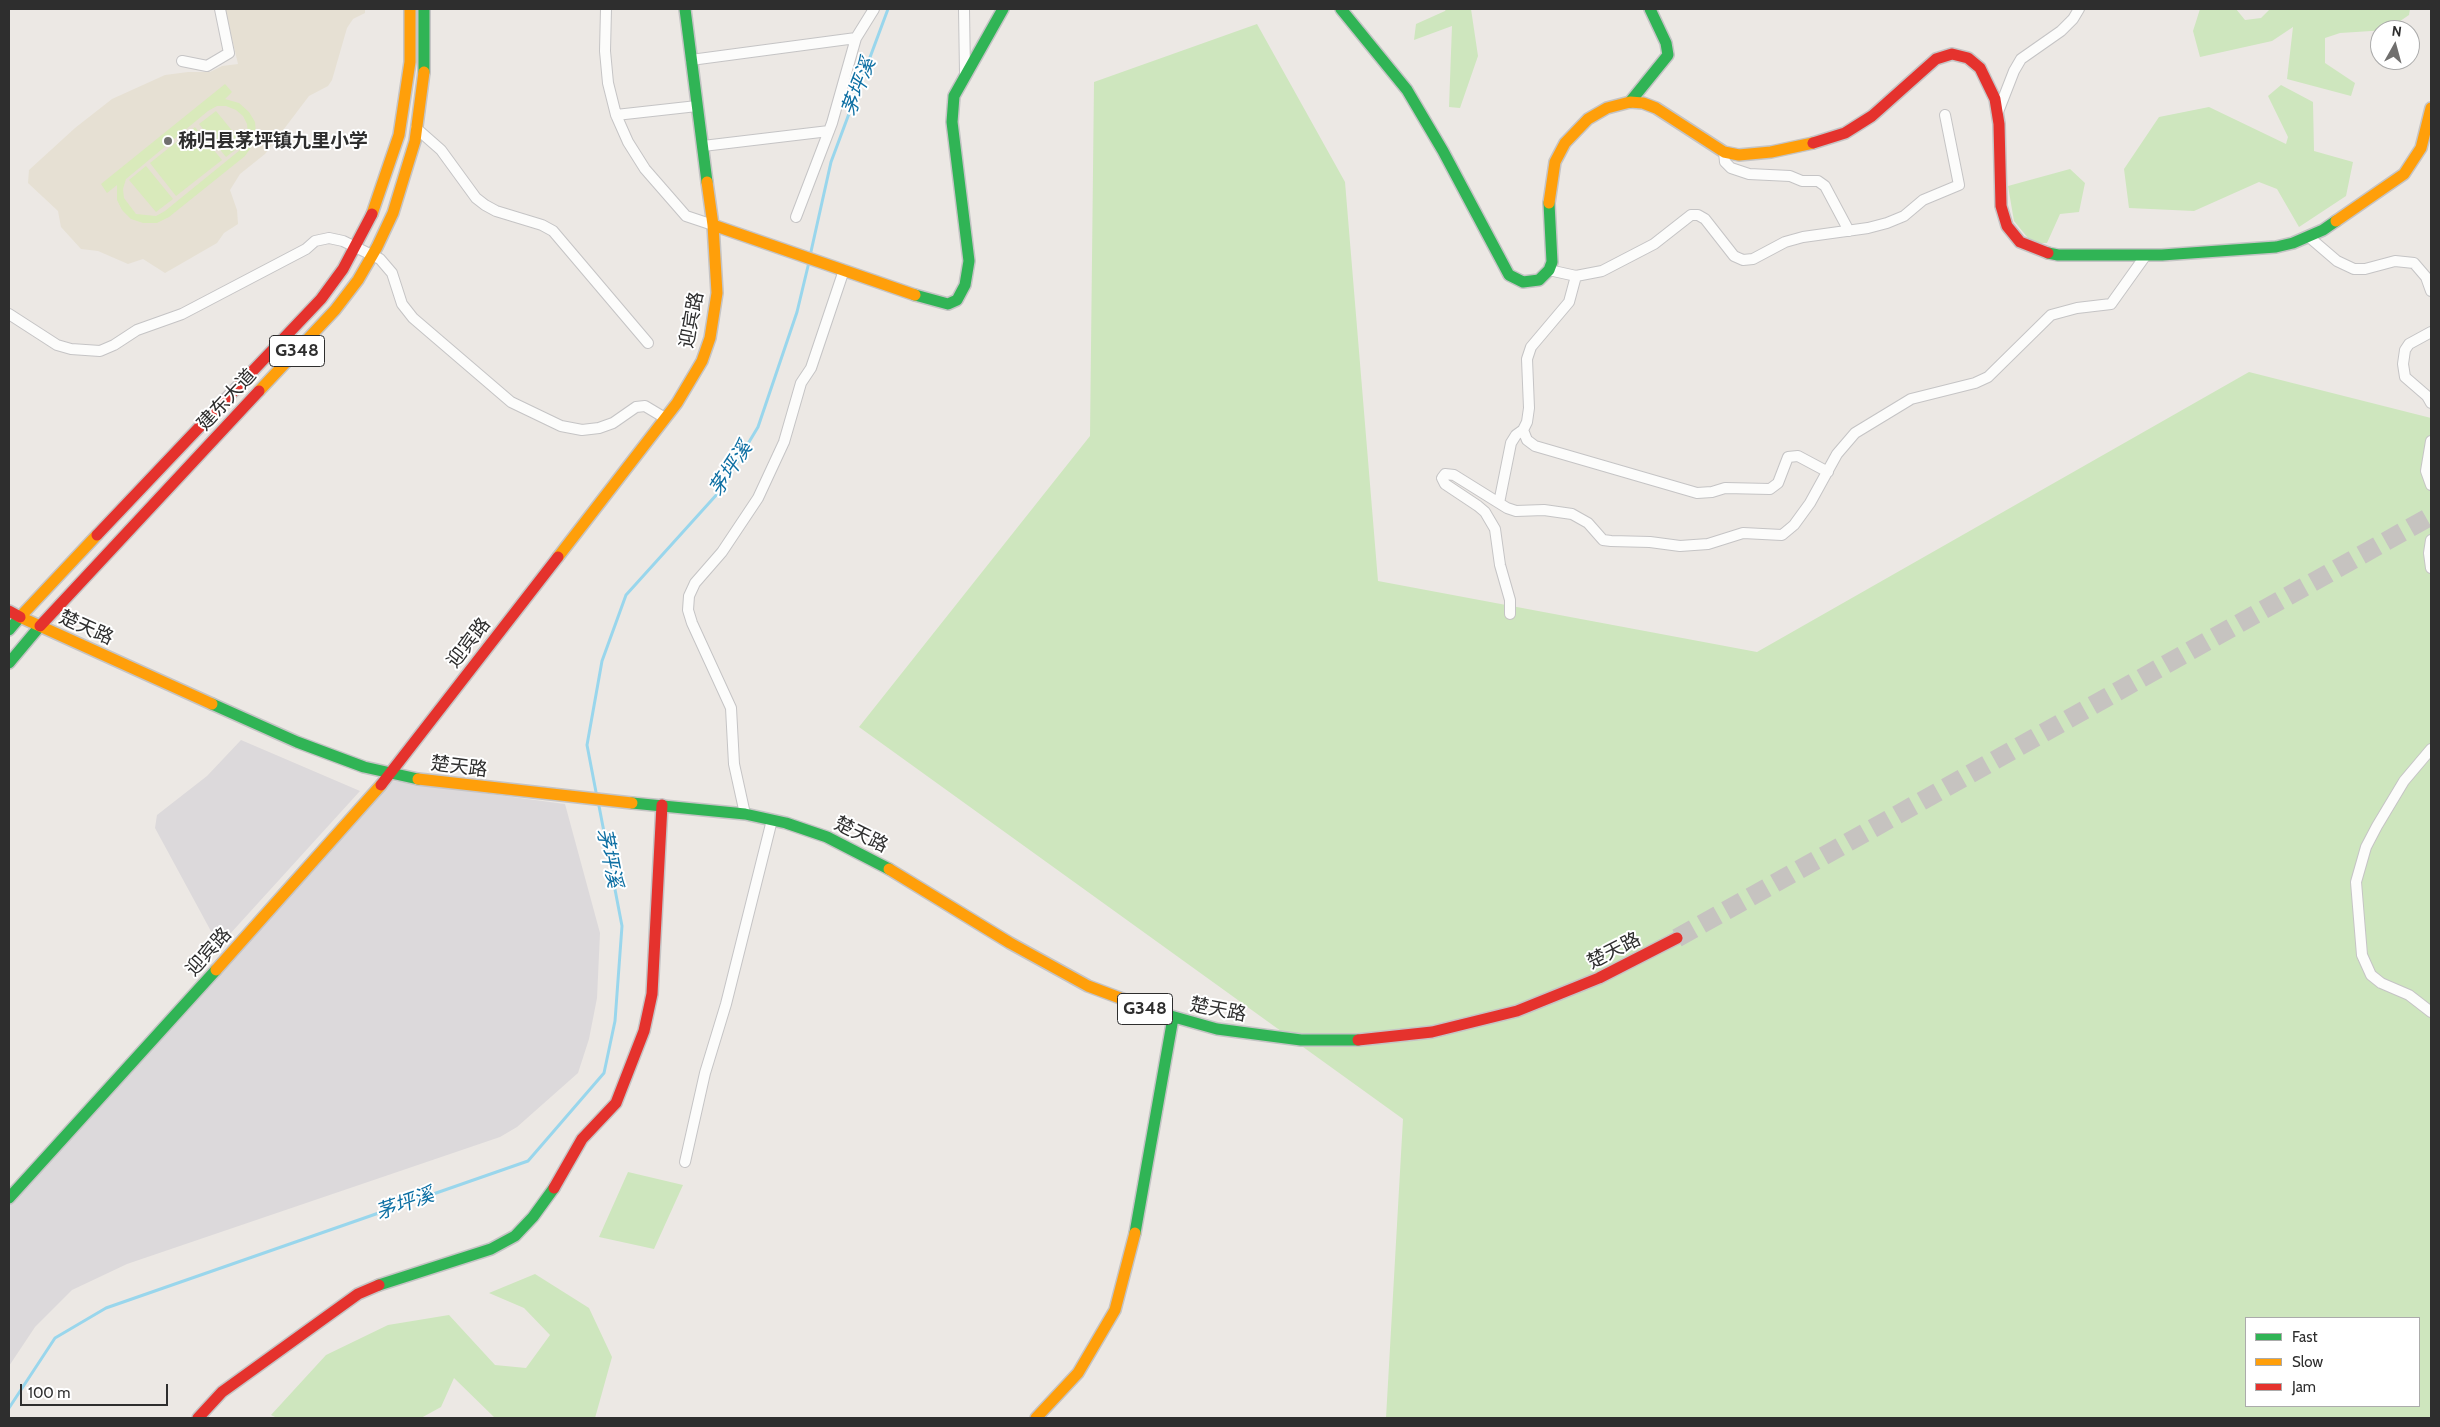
<!DOCTYPE html>
<meta charset="utf-8">
<style>
body{margin:0}
#map{position:relative;width:2440px;height:1427px;overflow:hidden;background:#ece8e4;font-family:Cabin,sans-serif}
canvas{display:block}
.frame{position:absolute;inset:0;border:10px solid #2e2e2e;pointer-events:none}
.legend{position:absolute;left:2245px;top:1317px;width:175px;height:90px;box-sizing:border-box;background:#fff;border:1px solid #ababab;margin:0;padding:6px 9px;list-style:none;font-size:15px;color:#2e2e2e}
.legend li{display:flex;align-items:center;gap:10px;height:25px}
.legend b{width:25px;border:1px solid #ababab}
.north{position:absolute;left:2370px;top:20px;width:50px;height:50px;box-sizing:border-box;background:#fff;border:1px solid #ababab;border-radius:50%;rotate:7deg;font-size:14px;font-weight:700;line-height:20px;text-align:center;color:#2e2e2e}
.north::after{content:'';display:block;margin:auto;width:18px;height:22px;background:#706f6e;clip-path:polygon(50% 0,100% 100%,50% 72%,0 100%)}
.scale{position:absolute;left:20px;top:1384px;width:148px;height:22px;box-sizing:border-box;border:2px solid #2e2e2e;border-top:0;padding-left:6px;font-size:15px;line-height:18px;white-space:nowrap;color:#2e2e2e;-webkit-text-stroke:4px #fff;paint-order:stroke}
</style>
<div id="map">
<canvas width="2440" height="1427"></canvas>
<div class="frame"></div>
<ul class="legend">
<li><b style="height:6px;background:#30b455"></b>Fast</li>
<li><b style="height:6px;background:#ff9f0a"></b>Slow</li>
<li><b style="height:6px;background:#e5322d"></b>Jam</li>
</ul>
<div class="north">N</div>
<div class="scale">100 m</div>
</div>
<script>
const ctx = document.querySelector('canvas').getContext('2d');
ctx.lineJoin = 'round';
function fillPath(path, color) {
  ctx.fillStyle = color;
  ctx.fill(path, 'evenodd');
}
function shape(rows) {
  const path = new Path2D();
  for (const r of rows) {
    path.moveTo(r[0], r[1]);
    for (let i = 2; i < r.length; i += 2) path.lineTo(r[i], r[i + 1]);
  }
  return path;
}
function trace(path, color, width, dash) {
  ctx.strokeStyle = color;
  ctx.lineWidth = width;
  ctx.lineCap = dash ? 'butt' : 'round';
  ctx.setLineDash(dash || []);
  ctx.stroke(path);
}
function write(font, color, halo, rows, align = 'center') {
  ctx.font = font + ' Cabin,"Noto Sans SC",sans-serif';
  ctx.lineWidth = 4;
  ctx.setLineDash([]);
  ctx.textBaseline = 'middle';
  ctx.strokeStyle = halo;
  ctx.fillStyle = color;
  for (const [text, x, y, turn = 0] of rows) {
    ctx.save();
    ctx.translate(x, y);
    ctx.rotate((+turn || 0) * Math.PI / 180);
    ctx.textAlign = isNaN(turn) ? turn : align;
    if (halo) ctx.strokeText(text, 0, 0);
    ctx.fillText(text, 0, 0);
    ctx.restore();
  }
}
fillPath(shape([
 [241,740,360,791,219,946,155,828,157,815,207,776],
 [393,781,565,804,600,933,597,998,589,1039,578,1073,517,1127,500,1137,127,1264,72,1290,35,1327,9,1366,9,1200]
]), '#dcd9db');
fillPath(shape([
 [225,9,365,9,365,13,353,19,347,28,332,80,328,86,309,96,265,154,240,174,230,190,237,210,238,224,224,233,217,243,165,273,143,259,128,264,98,251,81,249,61,227,58,211,28,183,29,170,75,128,112,99,165,75,188,72,210,72,222,66,238,64]
]), '#e6e0d3');
fillPath(shape([
 [1446,9,1471,9,1478,56,1460,108,1449,107,1452,26,1414,40,1416,24,1445,11],
 [2200,9,2236,9,2245,20,2261,18,2270,9,2410,9,2409,15,2387,30,2340,33,2325,38,2325,63,2355,83,2351,96,2287,79,2293,27,2272,41,2200,57,2193,31],
 [1257,24,1345,182,1378,581,1757,652,2249,372,2431,418,2431,1418,1386,1418,1403,1119,859,727,1090,436,1094,82],
 [2246,1318,2419,1318,2419,1406,2246,1406],
 [2281,85,2313,102,2314,151,2353,162,2346,196,2299,227,2277,189,2259,182,2194,211,2129,208,2124,169,2159,117,2209,107,2286,144,2288,137,2268,96],
 [2070,169,2085,183,2079,212,2060,214,2047,243,2032,243,2014,221,2008,186],
 [628,1172,683,1185,654,1249,599,1237],
 [535,1274,589,1308,612,1357,595,1418,495,1418,454,1378,441,1407,421,1418,277,1418,271,1415,326,1355,388,1325,449,1315,495,1365,526,1368,550,1335,524,1308,489,1293]
]), '#cee6be');
fillPath(shape([
 [225,84,232,92,225,99,239,103,249,112,255,122,256,133,252,146,245,156,169,217,157,223,143,223,131,219,122,210,117,200,117,185,107,193,101,184],
 [217,106,226,106,236,110,243,116,247,124,248,134,240,150,165,211,156,216,136,214,124,198,123,189,126,179,208,111],
 [216,111,243,144,226,157,199,124],
 [195,127,222,160,176,196,150,163],
 [146,166,173,199,156,212,129,180]
]), '#d9eabb');
trace(shape([
 [810,256,831,162,888,9],
 [596,792,587,745,602,661,626,595,719,492,758,427,797,312,809,262],
 [9,1408,55,1338,106,1308,528,1161,604,1073,615,1021,622,926,599,806]
]), '#99d6ec', 3);
trace(shape([
 [1677,938,2431,516]
]), '#c6c3c0', 19, [19, 9]);
const street = shape([
 [606,9,605,51,608,83,616,115,628,142,645,169,686,216,713,225],
 [964,9,965,73],
 [691,60,856,38],
 [182,61,207,66,229,53,220,9],
 [1998,112,2014,71,2021,59,2061,31,2073,19,2079,9],
 [616,115,697,106],
 [416,128,441,150,476,198,485,205,496,211,542,225,553,231,648,343],
 [703,146,829,131],
 [1724,152,1725,162,1731,168,1749,174,1790,176,1802,181,1818,181,1825,186,1849,231],
 [796,217,832,123,856,38,874,9],
 [2309,237,2337,261,2354,269,2365,269,2395,261,2414,263,2426,277,2431,291],
 [1549,270,1576,276,1602,271,1654,244,1691,215,1698,215,1705,219,1734,256,1743,260,1753,259,1785,242,1803,237,1868,228,1887,223,1904,216,1923,200,1959,185,1945,115],
 [9,314,57,345,71,349,100,351,114,345,137,330,182,314,306,249,315,241,329,238,343,241,380,259,392,273,402,304,413,318,511,402,561,426,582,430,599,428,613,423,636,407,645,406,665,418],
 [2431,332,2409,344,2405,350,2403,364,2405,377,2427,396,2431,403],
 [1523,430,1527,440,1535,446,1697,493,1712,492,1725,488,1770,489,1778,483,1788,457,1798,456,1828,472],
 [2431,441,2426,471,2431,485],
 [1499,503,1511,443,1516,435,1523,430,1527,422,1529,408,1527,359,1531,347,1569,302,1576,276],
 [2431,540,2429,553,2431,568],
 [1510,614,1510,600,1500,565,1495,529,1485,512,1478,506,1445,484,1442,478,1445,474,1454,475,1507,508,1516,511,1544,510,1572,514,1588,523,1603,540,1611,541,1650,542,1680,546,1708,544,1743,533,1782,535,1794,525,1810,503,1837,454,1855,433,1911,399,1975,383,1988,377,2051,315,2077,308,2111,304,2146,255],
 [2431,749,2404,781,2377,826,2366,847,2356,882,2362,955,2371,975,2381,983,2409,995,2431,1012],
 [745,814,734,764,731,708,692,623,688,610,689,596,695,583,722,552,758,498,784,442,801,383,811,368,844,270],
 [685,1162,705,1073,726,1004,772,820]
]);
const fast = shape([
 [685,9,707,182],
 [1341,9,1407,90,1443,151,1509,275,1523,282,1539,280,1549,270,1552,262,1549,203],
 [424,72,424,9],
 [1630,102,1668,55,1666,43,1650,9],
 [2048,253,2058,255,2162,255,2276,247,2293,243,2323,230,2336,221],
 [915,295,948,304,957,300,965,285,969,261,952,122,954,96,1003,9],
 [9,630,20,617],
 [9,663,40,626],
 [212,704,297,742,364,767,418,779],
 [632,803,745,814,786,823,827,837,889,869],
 [1160,1013,1217,1029,1301,1040,1358,1040],
 [9,1198,216,970],
 [1135,1233,1173,1018],
 [379,1285,491,1249,515,1236,533,1217,554,1188]
]);
const slow = shape([
 [1549,203,1555,162,1565,143,1588,119,1607,108,1630,102,1643,103,1656,108,1724,152,1739,155,1771,152,1813,143],
 [372,214,399,135,410,62,410,9],
 [2336,221,2404,174,2421,148,2431,108],
 [713,225,915,295],
 [259,391,335,310,358,280,377,247,393,213,415,141,424,72],
 [97,535,20,617,212,704],
 [558,557,677,403,702,361,710,338,717,293,713,225,707,182],
 [418,779,632,803],
 [889,869,1010,943,1088,986,1160,1013],
 [216,970,381,785],
 [1036,1418,1078,1373,1115,1310,1135,1233]
]);
const jam = shape([
 [1813,143,1845,133,1872,116,1936,59,1952,54,1968,58,1980,68,1995,99,1999,124,2001,206,2007,226,2020,242,2048,253],
 [97,535,321,299,343,269,372,214],
 [9,611,20,617],
 [40,626,259,391],
 [381,785,558,557],
 [1358,1040,1432,1032,1517,1011,1599,978,1677,938],
 [554,1188,582,1139,616,1103,644,1031,652,994,662,805],
 [198,1418,222,1392,358,1294,379,1285]
]);
trace(street, '#c5c4c5', 12);
trace(fast, '#c5c4c5', 14);
trace(slow, '#c5c4c5', 14);
trace(jam, '#c5c4c5', 14);
trace(street, '#fcfcfb', 10);
trace(fast, '#30b455', 11);
trace(slow, '#ff9f0a', 11);
trace(jam, '#e5322d', 11);
for (const [x, y, r, color] of [
 [168,141,5,"#706f6e"]
]) {
  const dot = new Path2D();
  dot.arc(x, y, r, 0, 2 * Math.PI);
  ctx.fillStyle = color;
  ctx.fill(dot);
  trace(dot, '#fff', 2);
}
for (const [x, y, w] of [
 [297,351,55],
 [1145,1009,55]
]) {
  const box = new Path2D();
  box.roundRect(x - w / 2, y - 15.5, w, 31, 4);
  ctx.fillStyle = '#fff';
  ctx.fill(box);
  trace(box, '#2e2e2e', 1);
}
write('bold 18px', '#2e2e2e', null, [
 ["G348",297,351],
 ["G348",1145,1009]
]);
write('bold 19px', '#2e2e2e', '#fff', [
 ["秭归县茅坪镇九里小学",178,141]
], 'left');
write('19px', '#2e2e2e', '#fff', [
 ["迎宾路",692,320,-79],
 ["建东大道",227,400,-47],
 ["楚天路",86,628,24],
 ["迎宾路",469,643,-52],
 ["楚天路",459,767,7],
 ["楚天路",861,835,26],
 ["楚天路",1614,951,-27],
 ["迎宾路",209,952,-48],
 ["楚天路",1218,1010,11]
]);
write('italic 20px', '#0d6fa3', '#fff', [
 ["茅坪溪",859,87,-69],
 ["茅坪溪",731,469,-57],
 ["茅坪溪",609,858,79],
 ["茅坪溪",405,1204,-19]
]);
</script>
